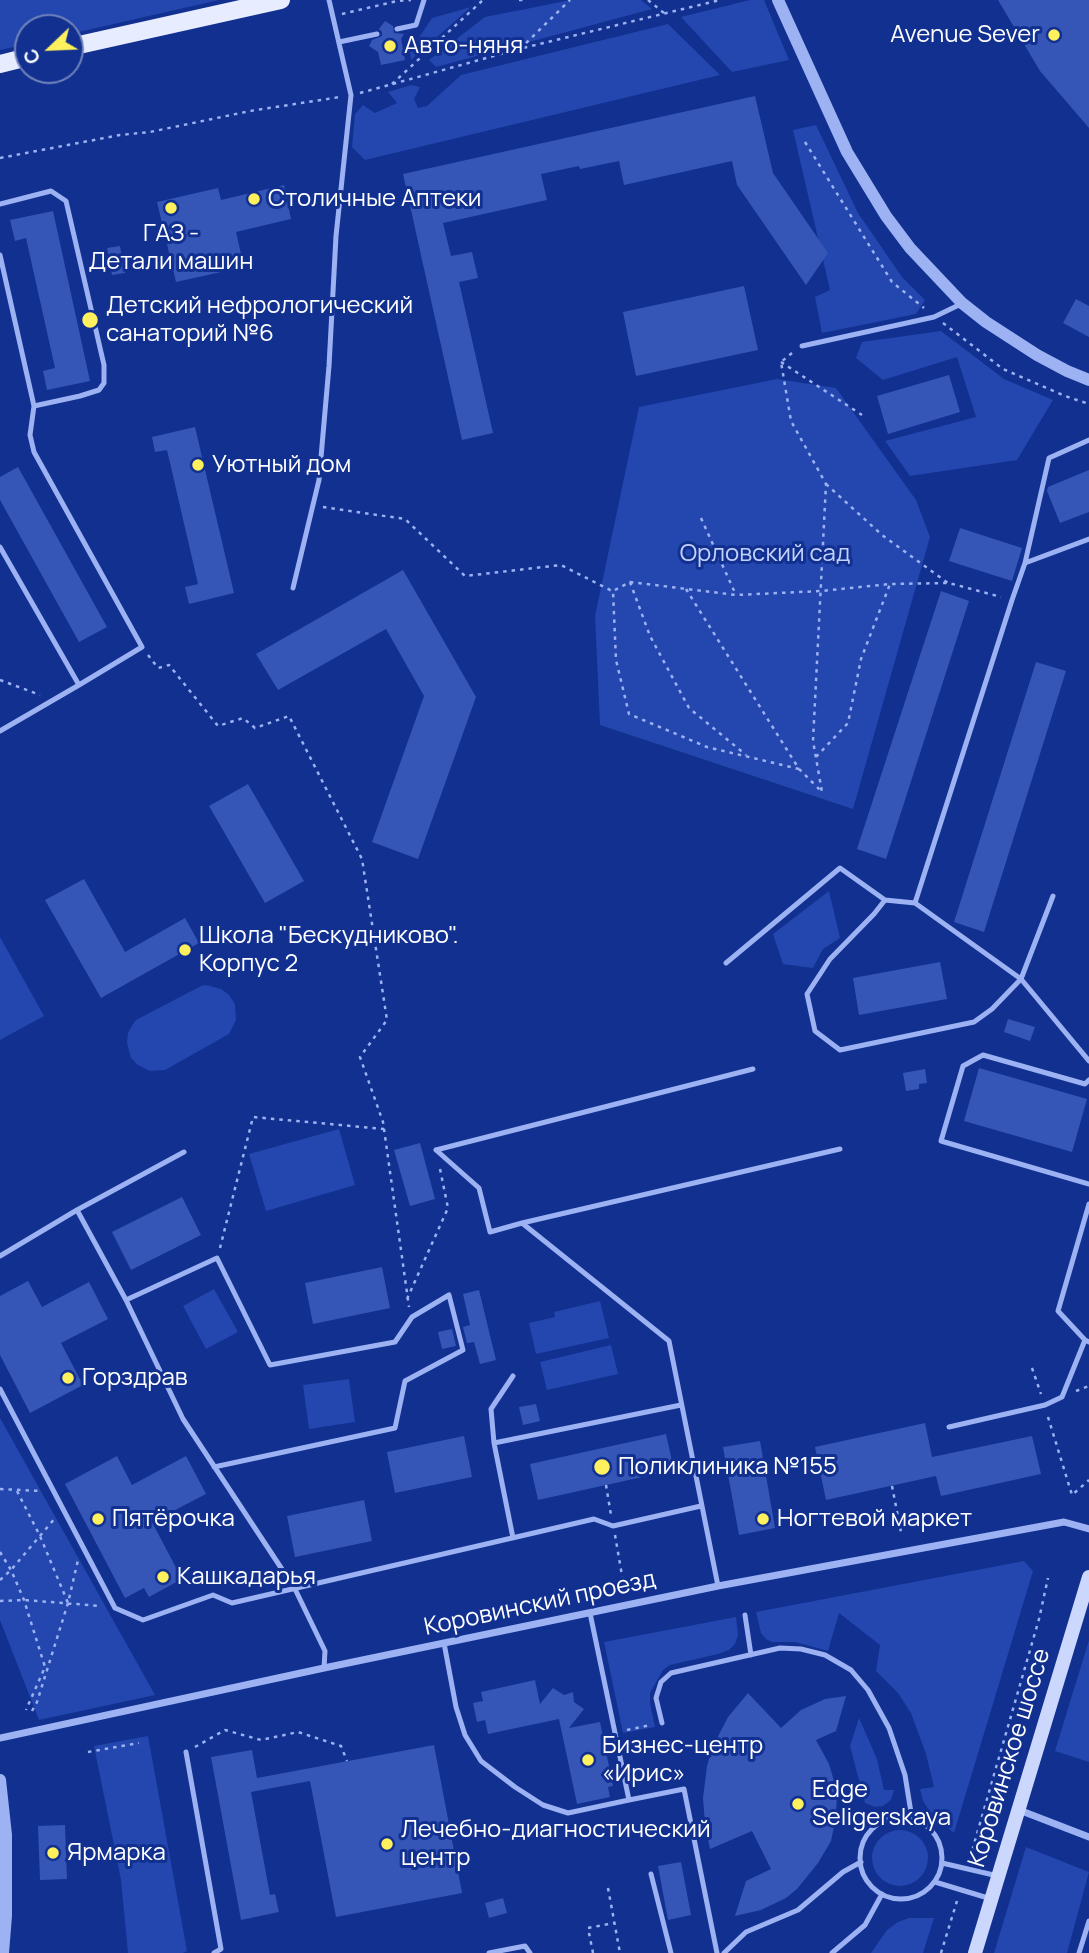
<!DOCTYPE html>
<meta charset="utf-8">
<style>
body{margin:0}
#map{position:relative;width:1089px;height:1953px;overflow:hidden;background:#113090;font-family:Manrope,sans-serif}
canvas{display:block}
.north{position:absolute;left:14px;top:14px;width:70px;height:70px;box-sizing:border-box;background:#113090;border:2px solid #7083bc;border-radius:50%;rotate:247deg;font-size:19px;font-weight:700;line-height:28px;text-align:center;color:#fff}
.north::after{content:'';display:block;margin:auto;width:24px;height:32px;background:#fff05d;clip-path:polygon(50% 0,100% 100%,50% 72%,0 100%)}
</style>
<div id="map">
<canvas width="1089" height="1953"></canvas>
<div class="north">С</div>
</div>
<script>
const ctx = document.querySelector('canvas').getContext('2d');
ctx.lineJoin = 'round';
function fillPath(path, color) {
  ctx.fillStyle = color;
  ctx.fill(path, 'evenodd');
}
function shape(rows) {
  const path = new Path2D();
  for (const r of rows) {
    if (r.length === 3) {
      path.moveTo(r[0] + r[2], r[1]);
      path.arc(r[0], r[1], r[2], 0, 2 * Math.PI);
      continue;
    }
    path.moveTo(r[0], r[1]);
    for (let i = 2; i < r.length; i += 2) path.lineTo(r[i], r[i + 1]);
  }
  return path;
}
function trace(path, color, width, dash) {
  ctx.strokeStyle = color;
  ctx.lineWidth = width;
  ctx.lineCap = dash ? 'butt' : 'round';
  ctx.setLineDash(dash || []);
  ctx.stroke(path);
}
function write(font, color, halo, rows, align = 'center') {
  ctx.font = font + ' Manrope,sans-serif';
  ctx.lineWidth = 6;
  ctx.setLineDash([]);
  ctx.textBaseline = 'middle';
  ctx.strokeStyle = halo;
  ctx.fillStyle = color;
  for (const [text, x, y, turn = 0] of rows) {
    ctx.save();
    ctx.translate(x, y);
    ctx.rotate((+turn || 0) * Math.PI / 180);
    ctx.textAlign = isNaN(turn) ? turn : align;
    if (halo) ctx.strokeText(text, 0, 0);
    ctx.fillText(text, 0, 0);
    ctx.restore();
  }
}
fillPath(shape([
 [0,0,219,0,70,34,70,28,28,28,28,44,0,50],
 [571,0,641,0,652,9,436,67,429,60,485,17],
 [750,0,764,0,789,60,732,72,681,17],
 [471,7,411,60,410,51,432,18],
 [668,24,720,75,365,160,352,147,355,114,363,105,375,113,397,103,388,92,411,85,420,87,414,99,418,108,427,106,461,75],
 [816,125,858,213,902,277,925,300,916,314,822,333,815,297,830,290,793,130],
 [941,331,1004,379,1053,400,1017,460,910,476,885,441,976,417,957,357,883,380,856,358,862,342],
 [777,379,836,388,916,500,930,537,853,809,600,725,595,616,639,407],
 [829,891,840,938,823,949,813,968,783,964,773,934],
 [0,937,44,1016,0,1040],
 [206,985,221,989,229,995,235,1004,236,1020,229,1034,165,1070,150,1071,138,1065,131,1058,127,1043,128,1033,133,1024,136,1020,201,986],
 [339,1129,355,1185,266,1211,249,1154],
 [214,1289,238,1332,206,1349,183,1306],
 [600,1301,609,1338,536,1354,529,1323,555,1317,554,1312],
 [611,1345,618,1374,547,1390,540,1362],
 [349,1379,355,1422,309,1429,303,1385],
 [0,1418,155,1695,39,1720,0,1620],
 [1024,1561,1033,1571,954,1833,930,1812,923,1801,920,1789,934,1787,926,1754,911,1713,898,1693,876,1671,880,1645,839,1613,828,1651,795,1642,772,1642,766,1639,761,1633,756,1612],
 [736,1617,738,1635,735,1644,729,1650,718,1654,670,1665,663,1670,650,1693,650,1703,655,1727,623,1733,604,1642],
 [1089,1640,1089,1762,1055,1751],
 [859,1718,877,1759,884,1790,894,1790,891,1800,883,1806,875,1807,865,1803,850,1746],
 [148,1736,187,1951,183,1953,128,1953,121,1880,94,1746],
 [900,1858,28],
 [1026,1847,1089,1872,1067,1953,994,1953],
 [909,1918,934,1918,923,1953,871,1953,887,1930,898,1922]
]), '#2347af');
fillPath(shape([
 [998,0,1089,0,1089,128,1040,71],
 [385,21,393,26,394,33,404,34,401,39,405,60,381,65,378,52,369,46,372,40,382,36,382,32,379,29],
 [755,96,773,173,828,253,806,285,737,185,732,161,624,185,619,161,580,169,579,166,541,174,547,200,443,223,451,256,472,252,478,278,459,282,493,433,462,440,403,174],
 [284,185,291,219,236,232,244,267,176,282,157,202,218,188,221,200],
 [53,211,90,381,47,390,43,371,55,368,26,238,15,241,10,220],
 [120,246,125,273,112,275,107,248],
 [744,286,758,350,636,376,623,312],
 [1076,299,1089,306,1089,337,1063,323],
 [949,375,960,412,888,434,877,396],
 [195,427,234,593,189,604,185,587,198,584,167,450,155,452,152,437],
 [18,467,107,627,79,642,0,500,0,477],
 [1089,470,1089,512,1060,523,1047,491,1048,487],
 [960,528,1022,548,1012,581,949,561],
 [403,570,476,697,418,859,372,842,424,696,386,629,278,690,256,654],
 [941,591,969,601,886,859,857,849],
 [1036,662,1066,671,984,932,954,922],
 [248,784,304,881,265,903,209,806],
 [84,879,125,952,185,918,199,943,101,998,45,900],
 [940,962,947,999,859,1015,853,978],
 [1008,1019,1035,1027,1030,1041,1004,1032],
 [979,1068,1087,1099,1072,1152,964,1121],
 [925,1069,927,1083,919,1084,919,1089,906,1091,903,1073],
 [420,1143,435,1199,410,1206,394,1150],
 [182,1197,201,1235,131,1270,112,1232],
 [382,1267,390,1308,313,1324,305,1283],
 [28,1281,42,1307,89,1282,108,1319,61,1343,83,1385,30,1413,0,1355,0,1296],
 [479,1290,496,1360,480,1364,474,1342,467,1343,463,1327,470,1325,463,1294],
 [452,1329,456,1346,442,1349,438,1332],
 [536,1404,540,1421,523,1425,519,1407],
 [925,1423,932,1457,1032,1436,1041,1474,941,1496,936,1476,826,1500,815,1447],
 [666,1434,674,1470,538,1500,530,1464],
 [464,1436,472,1477,395,1493,387,1452],
 [760,1441,775,1528,739,1535,723,1447],
 [117,1456,132,1485,186,1456,206,1494,152,1522,182,1579,149,1597,144,1588,125,1598,65,1484],
 [364,1500,372,1541,295,1557,287,1516],
 [535,1680,540,1704,553,1688,564,1695,573,1692,574,1702,584,1709,569,1728,600,1722,613,1786,608,1787,610,1797,577,1804,559,1719,488,1734,485,1720,477,1722,473,1703,483,1701,481,1692],
 [748,1693,781,1728,801,1710,825,1699,846,1696,836,1731,816,1740,829,1764,837,1791,836,1817,831,1841,818,1863,797,1889,786,1898,761,1910,735,1916,746,1881,771,1869,752,1831,710,1849,705,1824,703,1798,707,1766,713,1746,728,1717],
 [434,1745,462,1893,336,1917,310,1781,251,1792,270,1895,275,1894,279,1912,241,1920,211,1757,252,1750,257,1778],
 [65,1825,67,1879,40,1880,38,1826],
 [681,1862,691,1915,668,1920,658,1866],
 [503,1898,507,1913,489,1918,485,1903]
]), '#3556b7');
trace(shape([
 [519,0,525,0],
 [648,0,664,13],
 [342,14,397,1,411,0],
 [520,49,570,0],
 [392,84,483,0],
 [360,93,519,49,720,0],
 [805,142,892,282,924,308],
 [0,158,120,135,150,132,250,111,340,97],
 [943,323,1003,369,1065,396,1089,404],
 [792,353,781,362,791,421,826,484,813,741,822,792],
 [781,362,862,415],
 [826,484,882,535,948,583],
 [323,507,405,519,465,576,561,565,612,591],
 [701,518,736,595],
 [630,582,650,636,689,708,746,755],
 [686,589,799,769,822,792],
 [148,655,158,668,169,665,218,726,243,718,255,728,289,716,362,859,387,1020,360,1057,383,1122,409,1307],
 [0,680,40,695],
 [816,757,848,723,861,659,890,584],
 [799,769,707,747,629,714,616,660,613,591,630,582,736,595,821,591,890,584,949,583,1001,597],
 [220,1248,253,1117,384,1129],
 [407,1299,448,1208,440,1169],
 [1032,1368,1041,1394],
 [1076,1391,1089,1386],
 [1048,1417,1072,1495,1089,1480],
 [606,1485,611,1515],
 [892,1486,901,1532],
 [0,1489,40,1491],
 [17,1491,40,1536,68,1603],
 [615,1535,624,1587],
 [0,1552,11,1570,24,1600,45,1667,26,1710],
 [0,1580,11,1570,56,1517],
 [0,1601,24,1600,101,1606],
 [32,1711,37,1702,68,1603,78,1560],
 [627,1730,651,1725],
 [195,1747,225,1730,261,1740,298,1732,341,1746,347,1761],
 [88,1752,139,1743],
 [970,1858,1039,1619,1048,1578],
 [608,1888,620,1953],
 [593,1953,588,1928,614,1923],
 [941,1953,957,1901]
]), '#9cb2f2', 2.5, [3.5, 5]);
trace(shape([
 [397,29,416,25,424,0],
 [339,42,377,34],
 [0,204,51,191,66,201,104,365,104,383,99,390,80,396,34,406,0,255],
 [802,346,934,317,961,304],
 [0,547,79,685,142,647,34,452,30,435,34,406],
 [1025,563,1049,458,1089,440],
 [293,588,319,480,329,366,336,236,351,95,329,0],
 [0,731,79,685],
 [885,900,874,914,830,959,807,994,815,1031,840,1050,974,1022,992,1009,1021,979,1053,896],
 [915,903,1012,600,1025,563,1089,539],
 [726,963,840,868,885,900,915,903,1021,979,1089,1061],
 [1089,1080,1085,1084,983,1055,963,1066,941,1141,1089,1184],
 [436,1150,479,1188,490,1232,522,1223,669,1341,718,1586],
 [436,1150,753,1069],
 [1089,1204,1058,1311,1085,1340,1089,1342],
 [77,1210,184,1152],
 [522,1223,840,1149],
 [0,1256,77,1210,126,1300,183,1419,295,1589,325,1651,324,1668],
 [126,1300,217,1258,270,1365,395,1342,412,1317,449,1295,463,1350,405,1381,395,1428,214,1467],
 [0,1389,115,1608,143,1620,213,1595,232,1603,594,1519,613,1526,701,1506],
 [949,1427,1045,1405,1062,1397,1085,1340],
 [494,1443,681,1405],
 [513,1538,494,1443,491,1409,513,1376],
 [590,1613,629,1800,684,1789,717,1953],
 [745,1615,751,1655],
 [444,1643,456,1707,465,1735,481,1761,515,1787,543,1805,568,1813,629,1800],
 [662,1723,656,1698,661,1682,671,1673,780,1648,801,1649,825,1655,851,1670,868,1690,889,1728,905,1775,912,1819],
 [186,1752,221,1949,214,1953],
 [901,1858,41],
 [942,1863,998,1876],
 [651,1874,671,1953],
 [935,1882,988,1898],
 [489,1953,525,1946,530,1953],
 [724,1953,746,1932,798,1910,843,1872,861,1862],
 [832,1953,865,1925,882,1894],
 [1079,1953,1089,1921]
]), '#9cb2f2', 5);
trace(shape([
 [0,1738,324,1668,718,1586,1064,1522,1089,1529],
 [1019,1810,1089,1837]
]), '#9cb2f2', 7);
trace(shape([
 [778,0,847,152,886,216,910,248,962,303,986,322,1037,355,1067,371,1089,380],
 [0,1780,6,1835,6,1916,3,1953]
]), '#9cb2f2', 12);
trace(shape([
 [975,1953,1089,1577]
]), '#cbd7fc', 14);
trace(shape([
 [70,47,281,0],
 [0,64,28,57]
]), '#e7ecff', 18);
for (const [x, y, r, color] of [
 [1054,35,7,"#fff05d"],
 [390,46,7,"#fff05d"],
 [254,199,7,"#fff05d"],
 [171,208,7,"#fff05d"],
 [90,320,9,"#fff05d"],
 [198,465,7,"#fff05d"],
 [185,950,7,"#fff05d"],
 [68,1378,7,"#fff05d"],
 [602,1467,9,"#fff05d"],
 [98,1519,7,"#fff05d"],
 [763,1519,7,"#fff05d"],
 [163,1577,7,"#fff05d"],
 [588,1760,7,"#fff05d"],
 [798,1804,7,"#fff05d"],
 [387,1844,7,"#fff05d"],
 [53,1853,7,"#fff05d"]
]) {
  const dot = new Path2D();
  dot.arc(x, y, r, 0, 2 * Math.PI);
  ctx.fillStyle = color;
  ctx.fill(dot);
  trace(dot, '#113090', 2.5);
}
write('24px', '#fff', '#113090', [
 ["Avenue Sever",1040,35,"right"],
 ["Авто-няня",404,46],
 ["Столичные Аптеки",268,199],
 ["ГАЗ -",171,234,"center"],
 ["Детали машин",171,262,"center"],
 ["Детский нефрологический",106,306],
 ["санаторий №6",106,334],
 ["Уютный дом",212,465],
 ["Школа \"Бескудниково\".",199,936],
 ["Корпус 2",199,964],
 ["Горздрав",82,1378],
 ["Поликлиника №155",618,1467],
 ["Пятёрочка",112,1519],
 ["Ногтевой маркет",777,1519],
 ["Кашкадарья",177,1577],
 ["Бизнес-центр",602,1746],
 ["«Ирис»",602,1774],
 ["Edge",812,1790],
 ["Seligerskaya",812,1818],
 ["Лечебно-диагностический",401,1830],
 ["центр",401,1858],
 ["Ярмарка",67,1853]
], 'left');
write('24px', '#c3d2fd', '#113090', [
 ["Орловский сад",765,554]
]);
write('24px', '#fff', '#113090', [
 ["Коровинский проезд",540,1604,-12],
 ["Коровинское шоссе",1010,1758,-73]
]);
</script>
